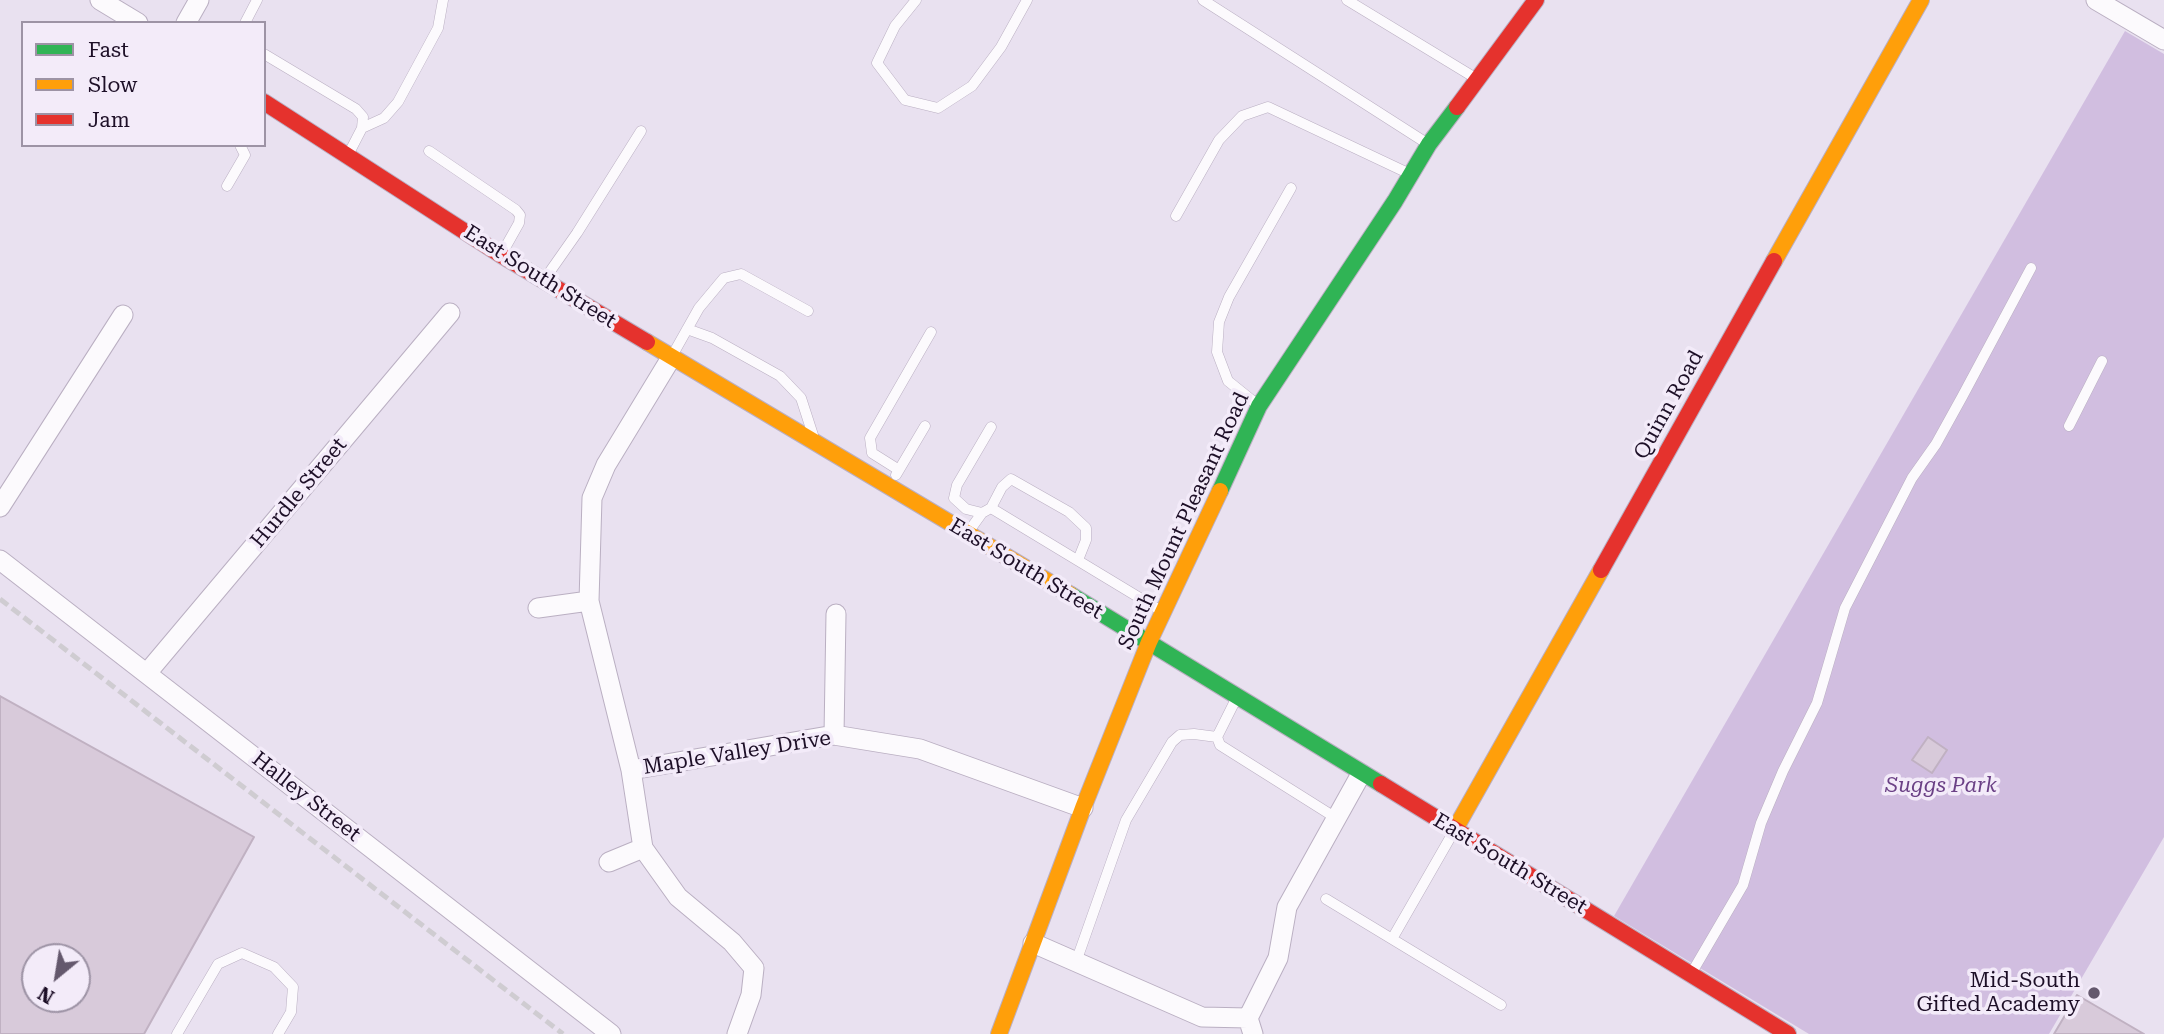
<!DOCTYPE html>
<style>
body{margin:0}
#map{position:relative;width:2164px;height:1034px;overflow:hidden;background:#e9e1f0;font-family:"Roboto Serif",serif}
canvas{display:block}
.legend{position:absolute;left:21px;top:21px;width:245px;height:126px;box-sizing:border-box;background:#f3ebf9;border:2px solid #9d93a5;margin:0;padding:9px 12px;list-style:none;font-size:21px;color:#1d0f27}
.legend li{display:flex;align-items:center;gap:14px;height:35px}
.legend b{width:35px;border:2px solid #9d93a5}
.north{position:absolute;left:21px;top:943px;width:70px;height:70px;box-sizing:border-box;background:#f3ebf9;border:2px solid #9d93a5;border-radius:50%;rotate:210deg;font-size:19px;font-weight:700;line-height:28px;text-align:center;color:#1d0f27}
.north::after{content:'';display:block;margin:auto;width:24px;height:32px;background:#64586d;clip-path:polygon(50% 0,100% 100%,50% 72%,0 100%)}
</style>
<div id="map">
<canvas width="2164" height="1034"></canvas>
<ul class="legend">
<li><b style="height:9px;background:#30b455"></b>Fast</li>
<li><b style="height:9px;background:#ff9f0a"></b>Slow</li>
<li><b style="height:9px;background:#e5322d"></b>Jam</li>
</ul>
<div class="north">N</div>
</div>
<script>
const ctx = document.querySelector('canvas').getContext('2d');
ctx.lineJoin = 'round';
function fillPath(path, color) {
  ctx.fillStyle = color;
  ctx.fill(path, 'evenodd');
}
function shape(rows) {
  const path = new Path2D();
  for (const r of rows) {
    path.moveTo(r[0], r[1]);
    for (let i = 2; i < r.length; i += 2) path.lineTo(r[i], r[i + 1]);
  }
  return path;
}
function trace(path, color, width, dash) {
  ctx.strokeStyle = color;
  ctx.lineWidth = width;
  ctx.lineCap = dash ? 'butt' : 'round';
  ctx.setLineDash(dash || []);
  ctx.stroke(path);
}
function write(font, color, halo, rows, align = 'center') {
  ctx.font = font + ' "Roboto Serif",serif';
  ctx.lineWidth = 7;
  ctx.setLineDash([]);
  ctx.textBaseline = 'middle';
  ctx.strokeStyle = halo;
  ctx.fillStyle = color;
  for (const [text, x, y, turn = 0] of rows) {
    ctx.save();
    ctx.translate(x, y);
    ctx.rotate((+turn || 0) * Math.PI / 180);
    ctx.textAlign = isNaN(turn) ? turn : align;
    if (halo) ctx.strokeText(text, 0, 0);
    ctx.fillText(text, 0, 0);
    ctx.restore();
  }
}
fillPath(shape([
 [2125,31,2164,54,2164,837,2049,1034,1809,1034,1614,916]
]), '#d1bee0');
const building = shape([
 [0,696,254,837,144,1034,0,1034,0,696],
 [35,957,77,957,77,999,35,999,35,957],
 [1928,737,1947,750,1932,773,1912,760,1928,737],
 [2077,995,2144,1034,2054,1034,2077,995]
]);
fillPath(building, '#d8cada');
trace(building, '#c0b1c2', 2);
const lane = shape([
 [916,0,895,26,877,63,905,100,938,108,972,86,1001,47,1027,0],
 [1203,0,1428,144],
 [1347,0,1477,79],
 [245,23,257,0],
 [264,54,356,109,363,117,362,128,348,155],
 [362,128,384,118,398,102,438,28,443,0],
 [429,151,516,210,520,215,519,223,501,255],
 [227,186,245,155,240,145],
 [1176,216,1219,140,1242,116,1268,107,1410,174],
 [544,280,577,233,641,131],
 [687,329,712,338,780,376,801,398,813,435],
 [672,356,699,308,724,278,741,274,808,311],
 [1259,406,1228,381,1217,352,1219,322,1229,297,1291,188],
 [2069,426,2102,361],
 [899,470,872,453,870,438,931,332],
 [896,475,925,426],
 [991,508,1002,487,1011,479,1069,512,1086,528,1086,540,1078,560],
 [982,513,966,509,954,498,957,485,991,427],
 [969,531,982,513,991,508,1163,612],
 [1236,699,1217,737,1220,745,1336,818],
 [1326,899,1501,1005],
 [1392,939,1454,831],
 [1076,962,1126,820,1172,742,1180,735,1194,734,1217,737],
 [1691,974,1743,885,1761,823,1783,771,1817,703,1845,608,1912,478,1936,444,1962,397,2031,268],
 [177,1034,218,964,242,953,274,967,293,987,291,1012,278,1034]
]);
const street = shape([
 [100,0,138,23],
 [2096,0,2164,40],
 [186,23,199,0],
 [0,507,123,315],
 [0,560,611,1034],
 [589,601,592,498,606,465,671,358],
 [538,608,589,601,631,770,643,848],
 [147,673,450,313],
 [834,735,836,614],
 [631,770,834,735,920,749,1083,808],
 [609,862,643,848,678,897,732,942,754,968,751,995,737,1034],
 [1033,943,1202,1017,1248,1018],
 [1253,1034,1248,1018,1278,958,1287,907,1361,774]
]);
const fast = shape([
 [1220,491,1259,406,1395,201,1429,144,1457,107],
 [1071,595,1381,784]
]);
const slow = shape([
 [1774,261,1921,0],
 [647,342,1071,595],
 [1454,831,1601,570],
 [999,1034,1083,808,1149,642,1220,491]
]);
const jam = shape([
 [264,102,501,255,647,342],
 [1457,107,1536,0],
 [1601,570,1774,261],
 [1381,784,1788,1034]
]);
trace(lane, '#baafc2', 11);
trace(street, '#baafc2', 21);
trace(fast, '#baafc2', 18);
trace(slow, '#baafc2', 18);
trace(jam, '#baafc2', 18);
trace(lane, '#fcfafd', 10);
trace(street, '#fcfafd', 19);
trace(fast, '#30b455', 16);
trace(slow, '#ff9f0a', 16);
trace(jam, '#e5322d', 16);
trace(shape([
 [0,599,563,1034]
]), '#cfccd1', 5, [10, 5]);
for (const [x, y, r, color] of [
 [2094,993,7,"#64586d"]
]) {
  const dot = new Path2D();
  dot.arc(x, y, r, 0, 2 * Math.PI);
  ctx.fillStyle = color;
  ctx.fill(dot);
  trace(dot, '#f3ebf9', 2.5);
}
write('21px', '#1d0f27', '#f3ebf9', [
 ["East South Street",540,277,32],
 ["Quinn Road",1669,405,-61],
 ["Hurdle Street",299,493,-50],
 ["South Mount Pleasant Road",1184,521,-65],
 ["East South Street",1026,569,31],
 ["Maple Valley Drive",737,753,-9],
 ["Halley Street",306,797,38],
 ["East South Street",1510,864,31]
]);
write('italic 21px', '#6b4186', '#f3ebf9', [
 ["Suggs Park",1941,786]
]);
write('21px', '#1d0f27', '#f3ebf9', [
 ["Mid-South",2080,981],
 ["Gifted Academy",2080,1005]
], 'right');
</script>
